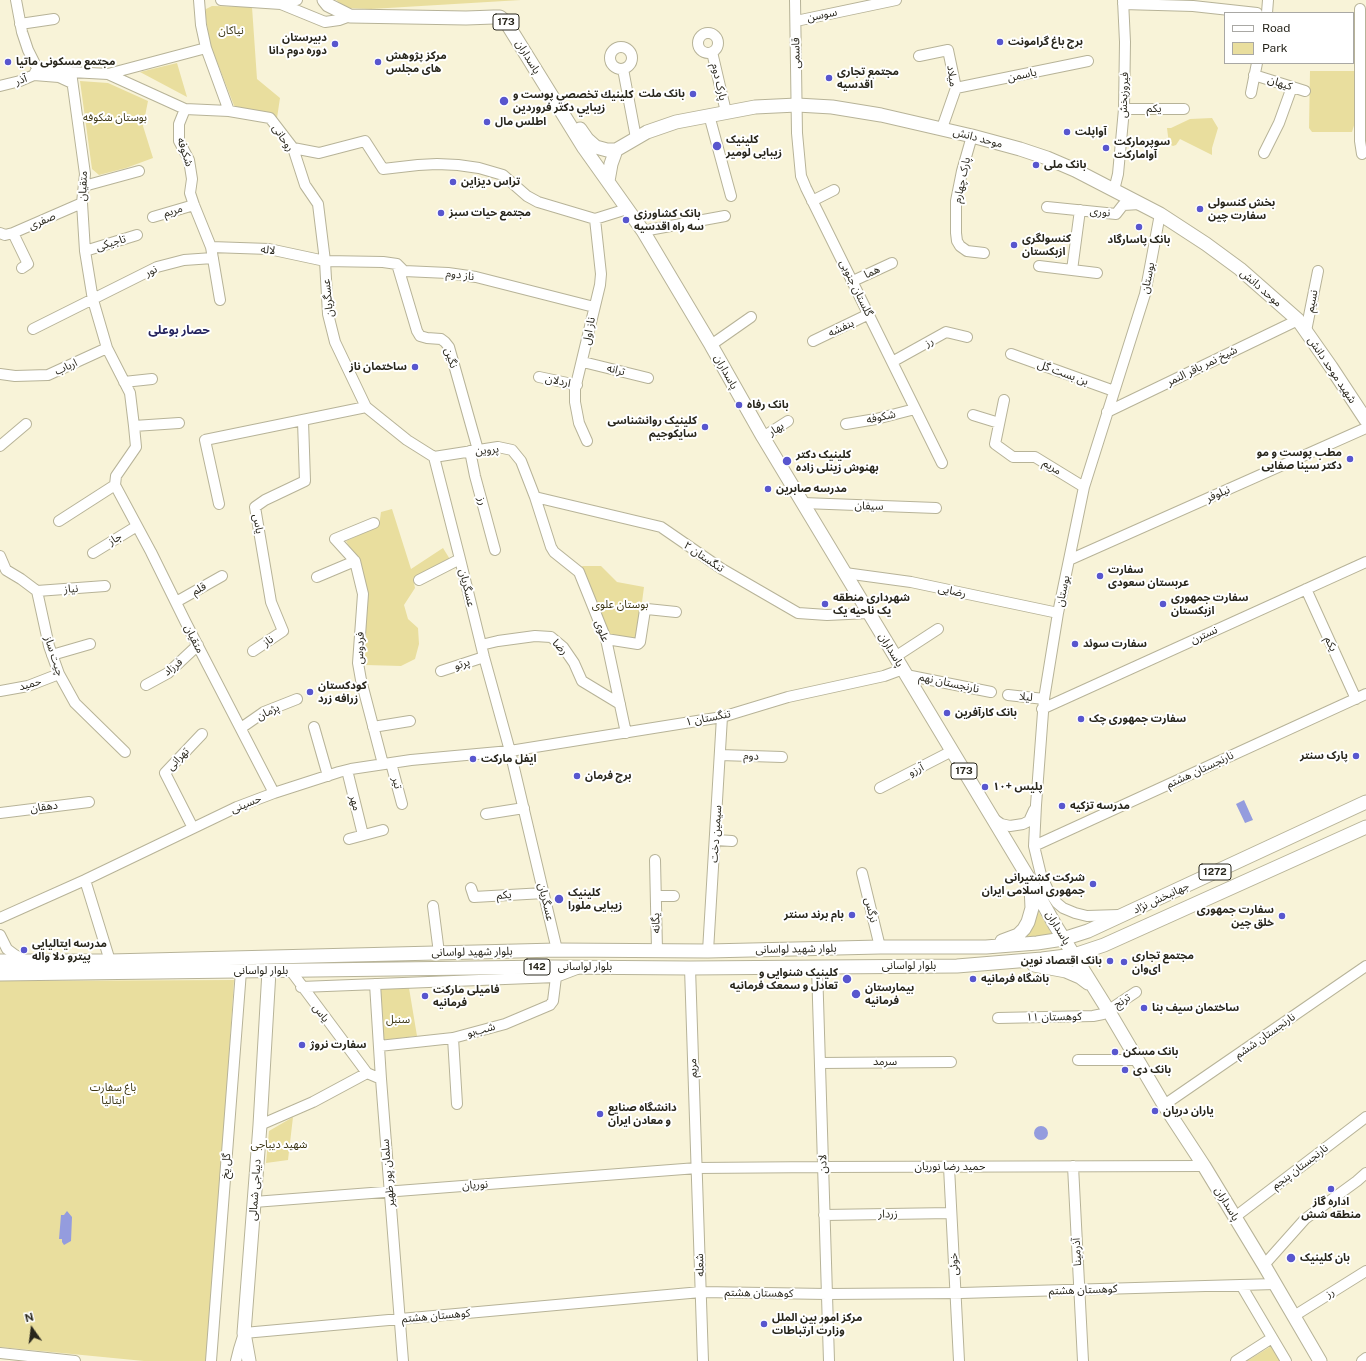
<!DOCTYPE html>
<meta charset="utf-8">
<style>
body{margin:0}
#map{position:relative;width:1366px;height:1361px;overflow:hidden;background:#f8f3d8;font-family:"Public Sans",sans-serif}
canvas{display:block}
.legend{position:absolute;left:1224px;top:12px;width:130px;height:52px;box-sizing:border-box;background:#fff;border:1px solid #a9a8a4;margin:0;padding:5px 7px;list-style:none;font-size:12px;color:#28261c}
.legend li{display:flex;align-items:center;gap:8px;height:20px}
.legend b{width:20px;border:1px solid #a9a8a4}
.north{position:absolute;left:12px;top:1309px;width:40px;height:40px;-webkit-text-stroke:3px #fff;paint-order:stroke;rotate:346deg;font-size:11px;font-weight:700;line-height:16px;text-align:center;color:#28261c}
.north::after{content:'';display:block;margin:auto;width:14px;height:18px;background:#28261c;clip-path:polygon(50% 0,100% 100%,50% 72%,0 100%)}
</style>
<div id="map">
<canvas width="1366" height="1361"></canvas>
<ul class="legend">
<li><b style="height:5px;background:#fff"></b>Road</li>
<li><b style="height:11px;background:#e9de9e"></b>Park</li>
</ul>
<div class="north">N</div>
</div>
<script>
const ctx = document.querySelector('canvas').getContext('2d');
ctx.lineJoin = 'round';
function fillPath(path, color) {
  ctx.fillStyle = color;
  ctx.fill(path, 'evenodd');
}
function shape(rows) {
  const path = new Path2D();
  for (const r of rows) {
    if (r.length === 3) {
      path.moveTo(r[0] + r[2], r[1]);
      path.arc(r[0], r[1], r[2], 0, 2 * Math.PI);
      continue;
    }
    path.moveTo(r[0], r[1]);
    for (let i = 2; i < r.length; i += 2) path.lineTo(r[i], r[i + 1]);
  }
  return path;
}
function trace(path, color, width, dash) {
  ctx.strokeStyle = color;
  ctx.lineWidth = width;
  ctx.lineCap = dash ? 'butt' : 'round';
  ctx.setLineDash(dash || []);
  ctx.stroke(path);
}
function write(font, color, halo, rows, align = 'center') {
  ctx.font = font + ' "Public Sans","Noto Sans Arabic",sans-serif';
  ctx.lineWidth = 4;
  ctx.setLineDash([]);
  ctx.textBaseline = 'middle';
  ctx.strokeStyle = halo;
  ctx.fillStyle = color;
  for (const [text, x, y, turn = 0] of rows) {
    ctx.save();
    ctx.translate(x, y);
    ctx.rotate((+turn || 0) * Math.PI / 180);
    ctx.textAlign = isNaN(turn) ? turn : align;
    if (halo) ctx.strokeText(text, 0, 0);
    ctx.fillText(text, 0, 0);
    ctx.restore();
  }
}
fillPath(shape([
 [336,0,521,0,371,9,346,8],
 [212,6,252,7,257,79,280,98,277,118,267,113,235,108,210,44,205,12,206,9],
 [177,63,187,97,140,72],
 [1310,71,1356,71,1355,122,1352,132,1312,132,1309,128],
 [80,81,108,83,148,101,143,126,153,158,126,168,99,175,92,169],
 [1212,118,1218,128,1212,148,1212,155,1180,139,1176,145,1173,146,1169,144,1167,128,1171,128,1190,119],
 [392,509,411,569,443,548,451,561,413,578,415,588,404,605,408,619,418,628,419,644,415,659,401,666,366,665,363,657,366,638,366,620,353,554,346,541,379,526,381,512],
 [582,566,601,566,617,582,644,587,637,640,608,635],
 [1037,909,1050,931,1054,935,1017,939],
 [234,980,209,1361,144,1361,0,1347,0,981],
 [409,988,417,1036,383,1040,380,989],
 [293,1117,288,1160,266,1163,269,1131],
 [1273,1345,1282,1361,1247,1361]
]), '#e9de9e');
fillPath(shape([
 [1244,800,1253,820,1245,823,1236,804],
 [1041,1133,7],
 [67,1211,72,1217,71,1241,64,1245,62,1242,62,1239,59,1239,61,1215,64,1215]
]), '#949cde');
const minor = shape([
 [16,0,22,32,28,50,37,68,71,72,108,74,206,48],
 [199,0,201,25,206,48,229,111],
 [221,0,281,4,325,22,339,20,350,16],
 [795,0,797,133,801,176,806,188,942,463],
 [281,4,297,0],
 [1123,4,1193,6,1257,13],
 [1360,9,1360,141,1362,154],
 [1267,13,1268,0],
 [796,21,896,0],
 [20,24,54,19],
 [708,43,10],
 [621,58,11],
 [712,52,726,112],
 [919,56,948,50,956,88,942,128],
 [623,69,636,138],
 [71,72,85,174,82,203,85,251,93,300,107,348,130,393,134,426,136,447,116,476,115,485,151,552,186,623,274,793],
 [108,74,185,109,229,111,270,118,293,148,305,185,318,204,325,261,328,314,335,342,366,407,407,440,434,457,460,559,484,657,510,751,557,950],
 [34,75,59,77,72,83],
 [1254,75,1305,91],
 [0,86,20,81,34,75,37,68],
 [956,88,1088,61],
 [1251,93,1257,63],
 [185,109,179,124,179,141,189,160,192,179,190,193,194,205,211,247,220,300],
 [1124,109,1184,109],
 [709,115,731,196],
 [972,136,962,171,956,201,956,233,957,241,960,246,967,251,984,253],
 [293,148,319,153,365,141,383,169,418,165,437,164,458,165,479,168,503,175,527,196,538,202,595,219,627,209],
 [1264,153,1279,123,1292,87],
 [84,186,139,171],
 [1114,190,1118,174,1124,109,1125,42,1123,0],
 [812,201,834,190],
 [1047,207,1116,214,1123,205,1140,204],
 [1080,210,1072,270,1097,273],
 [153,217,194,205],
 [643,231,725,216],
 [0,233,5,235,13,233,82,203],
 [13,233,28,264,22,268],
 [211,247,269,249,325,261,383,262,397,264,404,271,448,273,476,277,594,307],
 [85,251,137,235],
 [397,264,417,331,420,336,427,338,441,339,445,342,449,347,478,450],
 [1039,266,1072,270],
 [853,281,892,263],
 [33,329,157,267,184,260,213,258],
 [1306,331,1318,271],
 [813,341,869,314],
 [711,345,751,317],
 [1011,354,1114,391],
 [583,362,648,378],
 [892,362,946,332,967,337],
 [0,374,15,376,48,375,107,348],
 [539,377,577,385],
 [124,382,152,379],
 [1004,400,995,444,1013,457,1035,457,1084,487],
 [1107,412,1298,320],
 [973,415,999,423],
 [846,424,876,419,915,409],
 [134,426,179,423],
 [763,437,788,421],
 [587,441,579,423,575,402,575,389,600,285,601,274,595,219],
 [0,446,26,424],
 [470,451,475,476,495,550],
 [434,457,498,447,512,450,521,461,535,497,551,547,554,552,579,572,606,639,626,733],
 [535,497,661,527,722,569,798,613,827,615,869,613],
 [803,503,936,508],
 [219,504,205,440,366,407],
 [59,521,115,485],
 [374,523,335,539,355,561,363,594,358,663,361,680,383,764],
 [93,553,137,526],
 [0,556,6,570,21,579,37,591,49,646,59,674,75,703,125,752],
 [1069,560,1366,428],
 [845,573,911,582,1058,613],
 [317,577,355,561],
 [419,580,460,559],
 [1306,589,1356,699],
 [37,591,105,586],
 [176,602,222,576],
 [606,639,638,644,640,642,645,610,647,609,676,612],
 [481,645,498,641,535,636,551,637,563,647,574,663,582,681,620,704],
 [253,651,283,631,271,602,255,507,265,500,305,481,303,421],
 [52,655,90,644],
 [895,657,938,629],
 [441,671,484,657],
 [906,675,991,692],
 [146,685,168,673,198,645],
 [0,691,28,686,59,674],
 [1008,695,1044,699],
 [1042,709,1366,562],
 [314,727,328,776],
 [373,727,410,721],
 [241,728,264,712,297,699],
 [720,755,782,757],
 [391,763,402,804],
 [347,770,363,835],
 [880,788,952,751],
 [0,813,89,802],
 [486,814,524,808],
 [994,819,1001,824,1010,826,1023,824,1029,821,1034,810],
 [193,828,165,773,202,734],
 [349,839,383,830],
 [716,840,732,841],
 [1034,846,1366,694],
 [655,860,657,950],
 [862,873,880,947],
 [85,880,110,961],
 [471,888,474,897,544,893],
 [656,896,674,896],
 [433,906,439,953],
 [1119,915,1087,916,1075,913,1063,908,1057,903,1048,890,1041,875,1034,846,1036,805,1044,699,1058,613,1084,487,1145,294,1160,214],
 [0,918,85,880,237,807,274,793,339,772,351,769,411,760,510,751,722,717,788,697,884,676,903,669],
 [0,935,7,949,15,955,26,961],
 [708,951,722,717],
 [817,967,829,1361],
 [690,968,703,1361],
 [291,971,367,1073,381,1079],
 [375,984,381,1079,403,1361],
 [301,987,556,977,577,969],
 [998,1018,1093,1016,1103,1014,1136,992],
 [453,1038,457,1104],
 [379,1046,453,1038,505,1024,550,1005,553,1001,556,977],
 [1078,1060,1137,1060],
 [820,1063,951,1062],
 [1164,1105,1366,966],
 [260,1125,313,1102,367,1073],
 [1073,1166,1083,1361],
 [949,1167,959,1361],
 [254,1202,697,1168,823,1167,1204,1166],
 [824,1215,951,1213],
 [1235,1217,1366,1117],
 [1264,1265,1305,1219,1357,1181,1366,1173],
 [1241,1285,1286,1361],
 [1294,1316,1366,1271],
 [0,1353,75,1361],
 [211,1361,241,971],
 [236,1361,239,1349,244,1333,701,1292,827,1294,961,1293,1275,1284],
 [1236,1361,1272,1338],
 [1362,1361,1366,1358]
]);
const major = shape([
 [324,0,328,5,350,16,466,18,494,17,500,17,506,22,584,148,643,231,711,345,763,437,1031,882,1055,925,1108,1010,1164,1105,1204,1166,1264,1265,1320,1361],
 [580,129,587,139,596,147,607,150,616,150],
 [616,150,647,132,676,122,755,107,797,105,832,107,881,115,972,136,1020,149,1047,158,1075,170,1160,214,1206,244,1240,269,1298,320,1331,367,1366,420],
 [608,181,611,164,616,150],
 [1002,941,1018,935,1024,929,1028,922,1032,908,1031,886],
 [0,961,110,961,557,950,708,951,880,947,986,947,1037,943,1063,939,1088,931,1366,802],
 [1034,965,1066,971,1080,977,1088,983],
 [0,974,552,967,690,968,957,966,1042,959,1074,955,1104,945,1366,827],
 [249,1361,244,1333,260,1125,269,971]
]);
trace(minor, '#b7b398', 12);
trace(major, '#b7b398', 15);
trace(minor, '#fff', 10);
trace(major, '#fff', 13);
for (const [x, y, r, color] of [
 [1000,42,4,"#5856ce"],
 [335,44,4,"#5856ce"],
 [8,62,4,"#5856ce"],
 [378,62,4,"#5856ce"],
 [829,78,4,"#5856ce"],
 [693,94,4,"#5856ce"],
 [504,101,5,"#5856ce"],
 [487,122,4,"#5856ce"],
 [1067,132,4,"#5856ce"],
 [717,146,5,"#5856ce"],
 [1106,148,4,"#5856ce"],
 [1036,165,4,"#5856ce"],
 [453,182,4,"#5856ce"],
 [1200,209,4,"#5856ce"],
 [441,213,4,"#5856ce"],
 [626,220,4,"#5856ce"],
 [1139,227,4,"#5856ce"],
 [1014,245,4,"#5856ce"],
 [415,367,4,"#5856ce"],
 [739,405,4,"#5856ce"],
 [705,427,4,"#5856ce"],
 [1350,459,4,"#5856ce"],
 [787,461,5,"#5856ce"],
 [768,489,4,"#5856ce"],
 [1100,576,4,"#5856ce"],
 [825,604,4,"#5856ce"],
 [1163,604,4,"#5856ce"],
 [1075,644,4,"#5856ce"],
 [310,692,4,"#5856ce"],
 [947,713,4,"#5856ce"],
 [1081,719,4,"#5856ce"],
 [1356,756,4,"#5856ce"],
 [473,759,4,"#5856ce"],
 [577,776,4,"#5856ce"],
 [985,787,4,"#5856ce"],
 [1062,806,4,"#5856ce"],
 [1093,884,4,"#5856ce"],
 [559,899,5,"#5856ce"],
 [852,915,4,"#5856ce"],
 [1282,916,4,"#5856ce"],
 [24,950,4,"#5856ce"],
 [1110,961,4,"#5856ce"],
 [1124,962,4,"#5856ce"],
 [847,979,5,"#5856ce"],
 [973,979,4,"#5856ce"],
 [856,994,5,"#5856ce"],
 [425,996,4,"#5856ce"],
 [1144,1008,4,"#5856ce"],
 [302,1045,4,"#5856ce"],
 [1115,1052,4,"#5856ce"],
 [1125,1070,4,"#5856ce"],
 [1155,1111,4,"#5856ce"],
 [600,1114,4,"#5856ce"],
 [1331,1189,4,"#5856ce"],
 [1291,1258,5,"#5856ce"],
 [764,1324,4,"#5856ce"]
]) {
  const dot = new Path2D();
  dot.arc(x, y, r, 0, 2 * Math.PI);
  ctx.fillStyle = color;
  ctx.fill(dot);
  trace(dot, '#fff', 1.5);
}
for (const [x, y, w] of [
 [506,22,26],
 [964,771,26],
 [1215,872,32],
 [537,967,26]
]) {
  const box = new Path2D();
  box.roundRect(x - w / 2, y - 8, w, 16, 3);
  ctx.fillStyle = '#fff';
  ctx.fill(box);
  trace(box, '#28261c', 1);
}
write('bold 10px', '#28261c', null, [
 ["173",506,22],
 ["173",964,771],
 ["1272",1215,872],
 ["142",537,967]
]);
write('11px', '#28261c', '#fff', [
 ["سوسن",822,15,-12],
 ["قاسمی",796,53,-91],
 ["پاسداران",528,57,58],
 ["یاسمن",1022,75,-12],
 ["میلاد",952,76,82],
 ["آذر",21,80,-19],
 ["پارک دوم",719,82,77],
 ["کیهان",1280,83,18],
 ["فیروزبخش",1124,95,-88],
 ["یکم",1154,109],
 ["روحانی",283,138,56],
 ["موحد دانش",978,138,15],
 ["شکوفه",185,152,72],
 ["پارک چهارم",962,180,-78],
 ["متقیان",83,186,-88],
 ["مریم",173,211,-17],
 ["نوری",1100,212,6],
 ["صفری",42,221,-24],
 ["تاجیکی",111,243,-17],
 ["لاله",268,250,7],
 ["نور",151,271,-25],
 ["هما",872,272,-26],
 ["ناز دوم",460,275,8],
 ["بوستان",1148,278,-79],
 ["گلستان جنوبی",856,288,64],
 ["موحد دانش",1261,288,41],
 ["عسگریان",328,298,-96],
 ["نسیم",1312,301,-79],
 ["بنفشه",841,328,-25],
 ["ناز اول",589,331,-79],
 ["رز",929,342,-29],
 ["نگین",451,358,72],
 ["شیخ نمر باقر النمر",1202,366,-26],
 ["ارباب",66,367,-25],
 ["ترانه",616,370,14],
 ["شهید موحد دانش",1332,370,56],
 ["پاسداران",726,372,61],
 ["بن بست گل",1063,373,20],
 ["اردلان",558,381,12],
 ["شکوفه",881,417,-12],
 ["بهار",776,429,-31],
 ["پروین",487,450,-5],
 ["مریم",1052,467,32],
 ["نیلوفر",1218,494,-24],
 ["رز",482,501,75],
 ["سیفان",869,506,2],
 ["یاس",258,524,80],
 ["جاز",115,539,-31],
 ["تنگستان ۲",704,557,34],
 ["عسگریان",467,588,77],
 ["نیاز",71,589,-4],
 ["قلم",199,589,-30],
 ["رضایی",952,591,12],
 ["بوستان",1063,591,-78],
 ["علوی",602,631,70],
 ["نسترن",1204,635,-24],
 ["متقیان",194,639,63],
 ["ناز",268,641,-34],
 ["یکم",1331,644,66],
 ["رضا",560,647,47],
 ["فردوس",360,648,-89],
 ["پاسداران",891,650,59],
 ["چیت ساز",54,656,72],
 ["پرتو",462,664,-18],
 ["فرزاد",173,667,-39],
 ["نارنجستان نهم",949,683,12],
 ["حمید",30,684,-16],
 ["لیلا",1026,697,6],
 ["پژمان",268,712,-26],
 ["تنگستان ۱",708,718,-11],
 ["دوم",751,756,2],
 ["تهرانی",178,759,-46],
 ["آرزو",916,770,-27],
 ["نارنجستان هشتم",1200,770,-25],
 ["تیر",397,783,76],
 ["مهر",355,803,76],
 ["حسینی",246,804,-22],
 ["دهقان",44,807,-8],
 ["سیمین دخت",716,834,-86],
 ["یکم",504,895,-4],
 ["جهانبخش نژاد",1161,898,-25],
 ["عسگریان",546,902,77],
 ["نرگس",871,910,77],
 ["یگانه",656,923,-91],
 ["پاسداران",1058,928,59],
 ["بلوار شهید لواسانی",796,949,-1],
 ["بلوار شهید لواسانی",472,952,-1],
 ["بلوار لواسانی",909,966],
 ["بلوار لواسانی",585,967],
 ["بلوار لواسانی",261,971],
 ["ترنج",1122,1001,-33],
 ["یاس",321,1013,53],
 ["کوهستان ١١",1054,1017,-1],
 ["شب‌بو",481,1030,-15],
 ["نارنجستان ششم",1265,1036,-35],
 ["سرمد",885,1062],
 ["مریم",693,1068,-92],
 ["لادن",823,1164,-92],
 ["گل یخ",226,1166,-86],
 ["حمید رضا نوریان",950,1167],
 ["نارنجستان پنجم",1300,1167,-37],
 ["سلمان پور ظهیر",388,1173,-95],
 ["نوریان",475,1185,-4],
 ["دیباجی شمالی",255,1190,-86],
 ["پاسداران",1227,1204,59],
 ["زردار",888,1214,-1],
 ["آذرمینا",1077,1252,-93],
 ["خوئی",954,1264,-93],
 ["شعله",700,1265,-92],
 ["کوهستان هشتم",1083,1290,-2],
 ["کوهستان هشتم",759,1293,1],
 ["رز",1330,1293,-32],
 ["کوهستان هشتم",436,1316,-5]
]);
write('11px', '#3c3614', '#fff', [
 ["نیاکان",231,31],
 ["بوستان شکوفه",115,118],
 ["بوستان علوی",620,605],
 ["سنبل",398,1020],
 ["باغ سفارت",113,1088],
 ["ایتالیا",113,1101],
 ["شهید دیباجی",279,1145]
]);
write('bold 11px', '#28261c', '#fff', [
 ["دبیرستان",327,38,"right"],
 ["دوره دوم دانا",327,51,"right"],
 ["برج باغ گرامونت",1008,42],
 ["مرکز پژوهش",386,56],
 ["های مجلس",386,69],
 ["مجتمع مسکونی ماتیا",16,62],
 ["مجتمع تجاری",837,72],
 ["اقدسیه",837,85],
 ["بانک ملت",685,94,"right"],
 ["كلينيك تخصصي پوست و",513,95],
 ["زيبايي دكتر فروردين",513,108],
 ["اطلس مال",495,122],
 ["آواپلت",1075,132],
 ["کلینیک",726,140],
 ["زیبایی لومیر",726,153],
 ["سوپرمارکت",1114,142],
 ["آوامارکت",1114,155],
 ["بانک ملی",1044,165],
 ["تراس دیزاین",461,182],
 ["بخش کنسولی",1208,203],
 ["سفارت چین",1208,216],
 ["مجتمع حیات سبز",449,213],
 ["بانک کشاورزی",634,214],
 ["سه راه اقدسیه",634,227],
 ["کنسولگری",1022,239],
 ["ازبکستان",1022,252],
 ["بانک پاسارگاد",1139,240,"center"],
 ["ساختمان ناز",407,367,"right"],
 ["بانک رفاه",747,405],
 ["کلینیک روانشناسی",697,421,"right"],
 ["سایکوجیم",697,434,"right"],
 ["مطب پوست و مو",1342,453,"right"],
 ["دکتر سینا صفایی",1342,466,"right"],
 ["کلینیک دکتر",796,455],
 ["بهنوش زینلی زاده",796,468],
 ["مدرسه صابرین",776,489],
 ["سفارت",1108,570],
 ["عربستان سعودی",1108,583],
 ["شهرداری منطقه",833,598],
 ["یک ناحیه یک",833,611],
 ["سفارت جمهوری",1171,598],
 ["ازبکستان",1171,611],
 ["سفارت سوئد",1083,644],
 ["کودکستان",318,686],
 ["زرافه زرد",318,699],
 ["بانک کارآفرین",955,713],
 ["سفارت جمهوری چک",1089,719],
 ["پارک سنتر",1348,756,"right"],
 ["ایفل مارکت",481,759],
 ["برج فرمان",585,776],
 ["پلیس +١٠",993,787],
 ["مدرسه تزکیه",1070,806],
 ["شرکت کشتیرانی",1085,878,"right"],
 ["جمهوری اسلامی ایران",1085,891,"right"],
 ["کلینیک",568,893],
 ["زیبایی ملورا",568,906],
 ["سفارت جمهوری",1274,910,"right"],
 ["خلق چین",1274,923,"right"],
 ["بام برند سنتر",844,915,"right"],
 ["مدرسه ایتالیایی",32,944],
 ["پیترو دلا واله",32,957],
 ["مجتمع تجاری",1132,956],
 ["ای‌وان",1132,969],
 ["بانک اقتصاد نوین",1102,961,"right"],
 ["کلینیک شنوایی و",838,973,"right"],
 ["تعادل و سمعک فرمانیه",838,986,"right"],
 ["باشگاه فرمانیه",981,979],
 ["بیمارستان",865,988],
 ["فرمانیه",865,1001],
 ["فامیلی مارکت",433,990],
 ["فرمانیه",433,1003],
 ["ساختمان سیف بنا",1152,1008],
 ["سفارت نروژ",310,1045],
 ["بانک مسکن",1123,1052],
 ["بانک دی",1133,1070],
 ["دانشگاه صنایع",608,1108],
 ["و معادن ایران",608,1121],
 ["یاران دریان",1163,1111],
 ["اداره گاز",1331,1202,"center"],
 ["منطقه شش",1331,1215,"center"],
 ["بان کلینیک",1300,1258],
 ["مرکز امور بین الملل",772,1318],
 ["وزارت ارتباطات",772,1331]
], 'left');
write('bold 12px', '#25245e', '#fff', [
 ["حصار بوعلی",179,330]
]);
</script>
